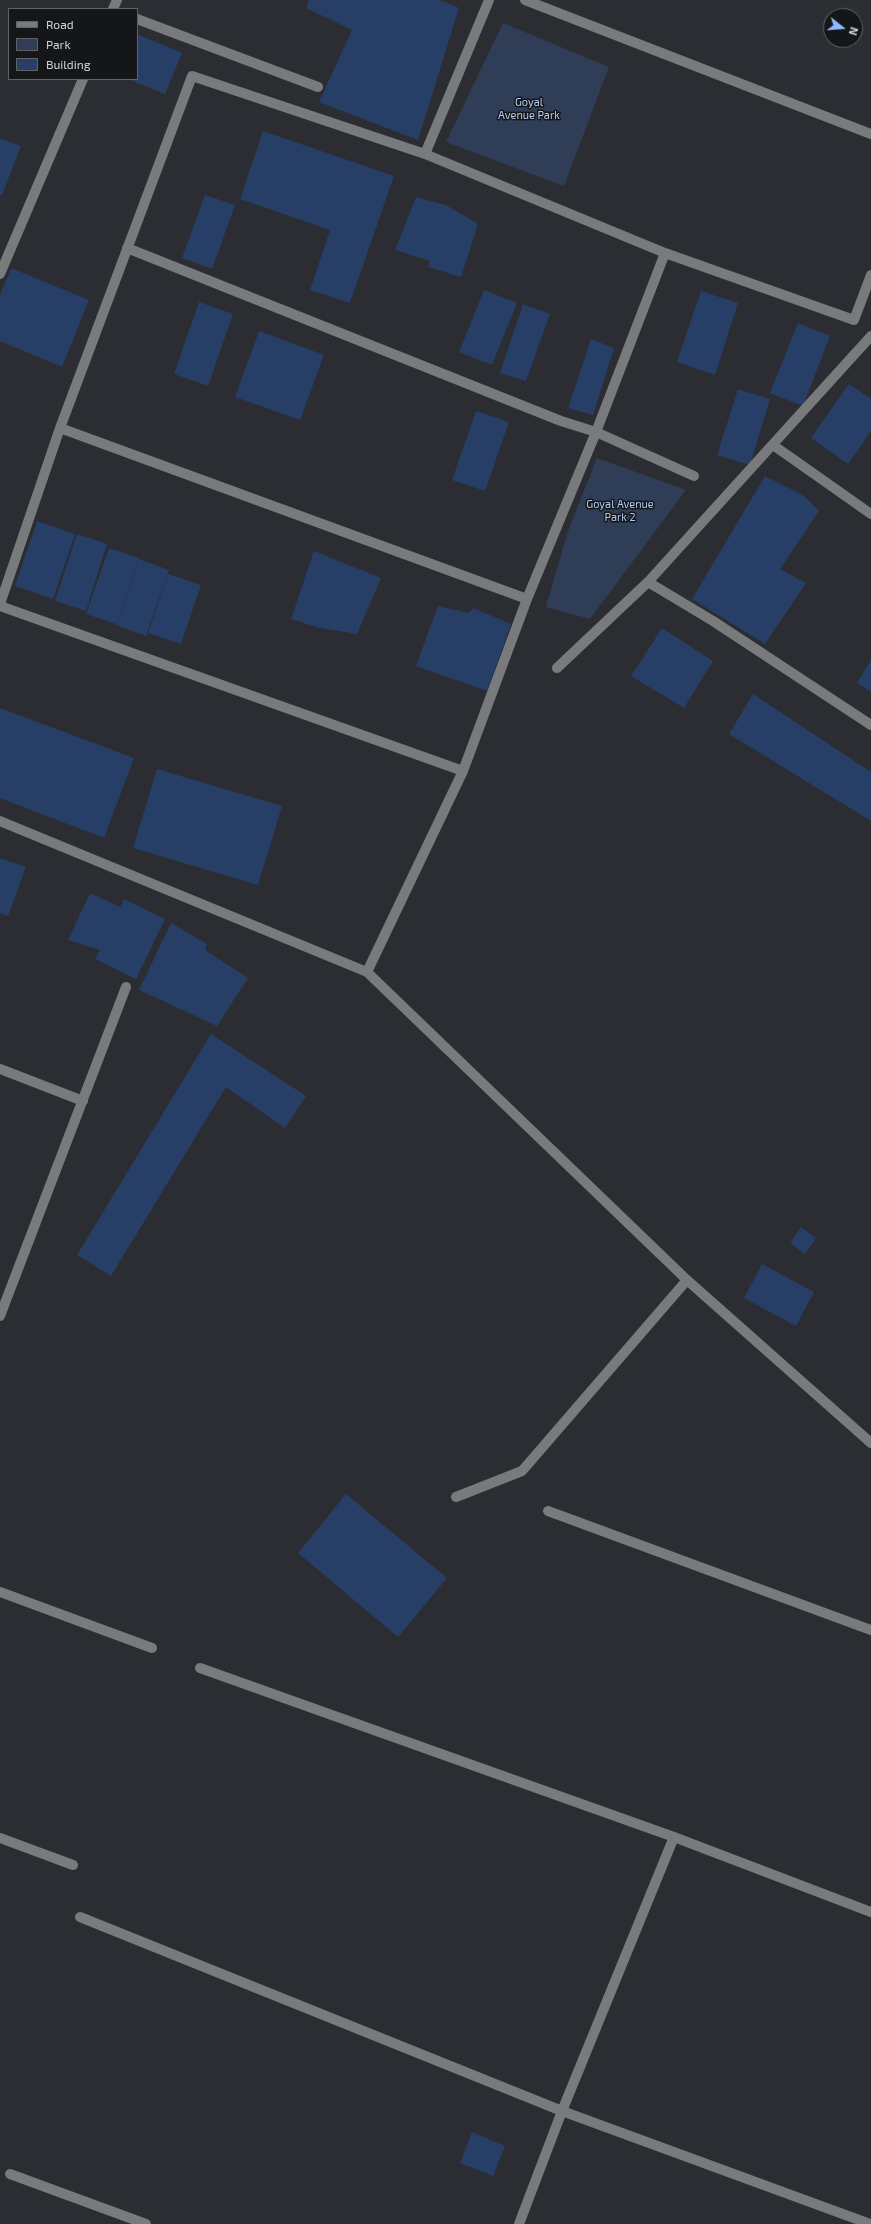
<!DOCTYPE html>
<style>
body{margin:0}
#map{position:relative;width:871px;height:2224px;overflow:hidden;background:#2b2d32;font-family:"Exo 2",sans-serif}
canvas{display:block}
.legend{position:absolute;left:8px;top:8px;width:130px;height:72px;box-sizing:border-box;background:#141617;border:1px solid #606264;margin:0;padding:5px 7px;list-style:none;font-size:12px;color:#d3d5d8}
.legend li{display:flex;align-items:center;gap:8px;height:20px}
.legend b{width:20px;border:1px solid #606264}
.north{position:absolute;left:823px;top:8px;width:40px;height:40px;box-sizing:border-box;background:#141617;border:1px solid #606264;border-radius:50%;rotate:107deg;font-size:11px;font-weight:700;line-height:16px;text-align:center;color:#d3d5d8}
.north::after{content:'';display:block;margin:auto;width:14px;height:18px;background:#8fb8fd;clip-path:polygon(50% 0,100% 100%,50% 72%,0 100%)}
</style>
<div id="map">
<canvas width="871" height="2224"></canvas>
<ul class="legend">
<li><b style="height:5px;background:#787a7c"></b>Road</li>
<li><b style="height:11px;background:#2f3e56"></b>Park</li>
<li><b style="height:11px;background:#273e66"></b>Building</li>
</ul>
<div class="north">N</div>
</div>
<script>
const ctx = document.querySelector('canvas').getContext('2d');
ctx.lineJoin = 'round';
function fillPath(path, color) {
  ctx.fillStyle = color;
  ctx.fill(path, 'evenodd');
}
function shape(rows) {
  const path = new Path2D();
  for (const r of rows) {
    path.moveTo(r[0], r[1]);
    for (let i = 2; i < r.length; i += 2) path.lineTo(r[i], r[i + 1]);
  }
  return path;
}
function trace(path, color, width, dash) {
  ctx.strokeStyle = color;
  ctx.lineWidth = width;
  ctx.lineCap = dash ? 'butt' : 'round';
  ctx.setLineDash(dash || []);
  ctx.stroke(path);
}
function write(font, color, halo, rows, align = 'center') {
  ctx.font = font + ' "Exo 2",sans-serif';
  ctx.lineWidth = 3;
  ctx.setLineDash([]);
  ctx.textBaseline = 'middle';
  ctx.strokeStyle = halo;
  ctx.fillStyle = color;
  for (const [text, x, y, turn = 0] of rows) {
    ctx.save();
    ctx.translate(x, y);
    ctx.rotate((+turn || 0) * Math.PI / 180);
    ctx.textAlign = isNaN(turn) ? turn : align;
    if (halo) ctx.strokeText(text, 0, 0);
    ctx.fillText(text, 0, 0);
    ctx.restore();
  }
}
fillPath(shape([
 [503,23,609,67,564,186,446,142],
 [597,458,686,490,590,619,546,607,568,531]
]), '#2f3e56');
fillPath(shape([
 [309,0,440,0,459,8,418,140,319,102,352,30,306,8],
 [137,34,182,53,165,94,128,79,137,79],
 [263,131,394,176,350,303,310,290,330,230,240,199],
 [0,138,21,146,2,195,0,195],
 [205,195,235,205,212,269,182,258],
 [416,197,446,205,478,224,461,277,428,267,430,261,395,250],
 [11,268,89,300,62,367,0,341,0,295],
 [484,290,517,303,492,365,459,352],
 [701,291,738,303,715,375,677,362],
 [199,302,233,314,208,386,174,374],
 [523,304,550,314,526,381,500,373],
 [798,323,830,336,803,406,770,393],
 [259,331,324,355,300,420,235,397],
 [591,339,614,348,593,415,568,408],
 [849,384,871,399,871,431,848,464,811,438],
 [738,389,770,399,750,465,717,455],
 [476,411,509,422,485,491,452,480],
 [765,476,803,495,819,511,780,569,806,583,765,644,692,599],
 [37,521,75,534,53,599,15,586],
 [77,534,107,544,86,611,55,601],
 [109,548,139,558,116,624,86,614],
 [314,551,381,578,357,634,320,628,291,619],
 [139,559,169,570,146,636,116,625],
 [168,574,201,585,181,644,148,633],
 [438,606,469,613,473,608,511,624,487,691,416,666],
 [662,628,713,661,684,708,631,676],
 [871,660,871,692,857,683],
 [753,694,871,772,871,821,729,734],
 [0,708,134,758,104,838,0,798],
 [157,769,282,806,258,885,133,848],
 [0,858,26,867,8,916,0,913],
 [90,893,120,907,124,899,165,919,136,979,95,959,100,950,68,940],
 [171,923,207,944,205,950,248,978,217,1026,139,990],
 [211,1034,306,1096,285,1128,226,1087,111,1276,77,1255],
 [801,1227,816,1238,805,1254,790,1243],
 [762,1264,814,1292,796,1326,744,1298],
 [346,1494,447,1578,398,1637,298,1553],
 [472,2132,505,2146,493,2176,460,2163]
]), '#273e66');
trace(shape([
 [525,0,871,134],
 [113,9,117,0],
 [137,19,318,87],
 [425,154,489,0],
 [127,248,561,421,596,432,694,476],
 [0,274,83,79],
 [60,428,527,599],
 [773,445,871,514],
 [648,582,713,621,871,725],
 [0,604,60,428,192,76,425,154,665,253,854,320,871,275],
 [0,606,463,771],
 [557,668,648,582,871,336],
 [0,821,367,972,687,1280,871,1443],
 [367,972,463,771,527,599,596,432,665,253],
 [0,1069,83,1101],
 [0,1316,126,987],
 [456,1497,522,1471,687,1280],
 [548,1511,871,1630],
 [0,1592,152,1648],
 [200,1668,674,1837,871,1912],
 [0,1838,73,1865],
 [80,1917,562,2111,870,2224],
 [10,2174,146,2224],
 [519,2224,562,2111,674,1837]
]), '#787a7c', 10);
write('11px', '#b3ccf4', '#141617', [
 ["Goyal",529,102],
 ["Avenue Park",529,115],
 ["Goyal Avenue",620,504],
 ["Park 2",620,517]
]);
</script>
